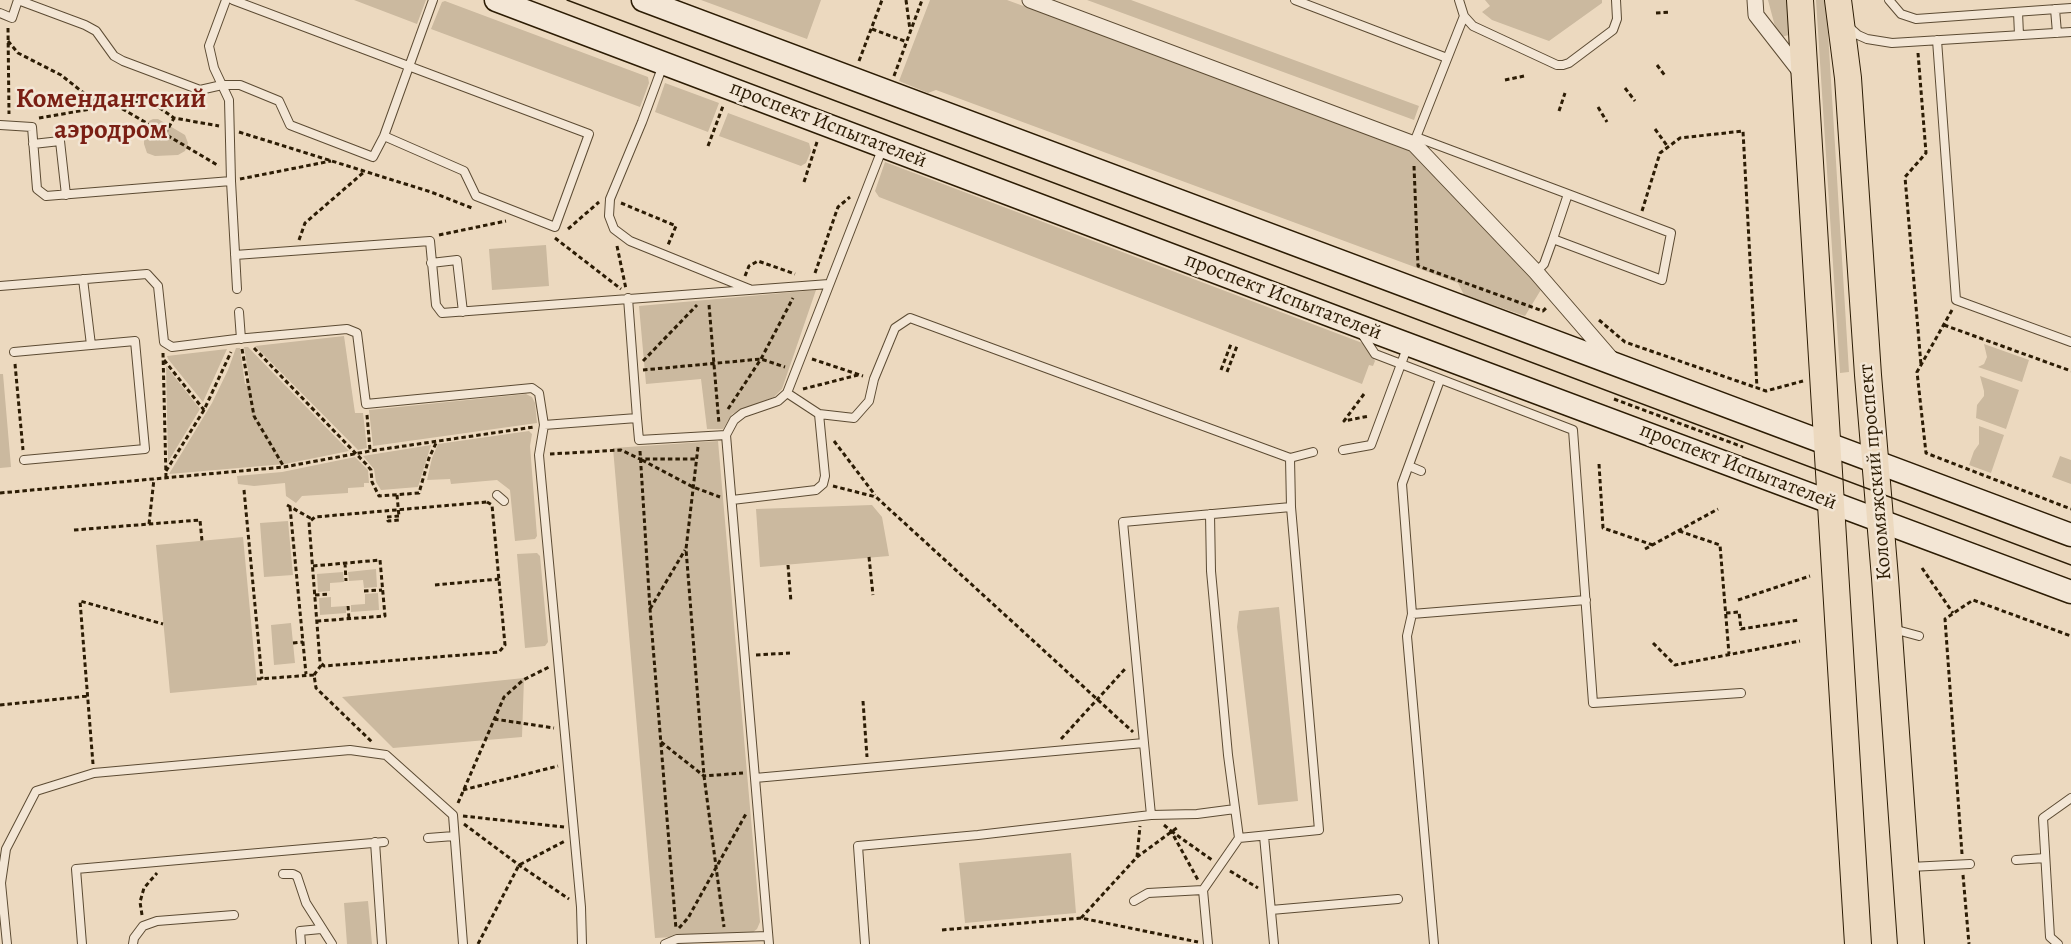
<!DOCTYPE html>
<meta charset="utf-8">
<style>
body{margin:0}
canvas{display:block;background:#ecd9bf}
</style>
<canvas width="2071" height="944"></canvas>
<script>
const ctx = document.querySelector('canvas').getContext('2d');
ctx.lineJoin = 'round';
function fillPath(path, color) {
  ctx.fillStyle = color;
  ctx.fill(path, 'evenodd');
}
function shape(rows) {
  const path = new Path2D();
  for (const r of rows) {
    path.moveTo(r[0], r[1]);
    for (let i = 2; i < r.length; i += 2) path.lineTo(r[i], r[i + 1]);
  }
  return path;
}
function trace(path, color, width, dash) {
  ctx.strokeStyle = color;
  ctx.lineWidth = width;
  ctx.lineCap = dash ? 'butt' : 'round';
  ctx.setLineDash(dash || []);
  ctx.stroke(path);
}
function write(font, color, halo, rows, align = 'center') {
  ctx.font = font + ' Alegreya,serif';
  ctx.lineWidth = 5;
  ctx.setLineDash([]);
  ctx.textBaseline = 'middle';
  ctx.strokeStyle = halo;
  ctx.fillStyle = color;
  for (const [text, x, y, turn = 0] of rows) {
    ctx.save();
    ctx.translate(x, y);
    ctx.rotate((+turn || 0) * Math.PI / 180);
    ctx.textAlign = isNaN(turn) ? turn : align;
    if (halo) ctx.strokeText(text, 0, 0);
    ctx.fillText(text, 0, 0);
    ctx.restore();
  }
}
fillPath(shape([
 [354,0,426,0,417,24],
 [701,0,821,0,807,39],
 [930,0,1007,0,1414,149,1542,288,1525,316,1464,295,1458,283,936,90,928,93,899,81],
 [1087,0,1131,0,1419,106,1414,120],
 [1485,0,1602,0,1602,3,1549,41,1492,20,1482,12,1490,6],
 [1768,0,1789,0,1791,31,1789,35,1781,37,1777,34],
 [1816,0,1826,0,1849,372,1840,373],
 [445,1,648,77,649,83,640,107,431,29,442,2],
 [665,83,719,103,708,132,655,112],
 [728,113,809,143,811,151,806,163,801,166,719,136],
 [153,119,158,119,185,135,188,143,185,151,178,155,155,156,147,153,144,144,144,131,149,121],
 [885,162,1365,344,1375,361,1373,366,1369,365,1362,384,879,197,875,191],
 [546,245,549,286,492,290,489,249],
 [816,290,782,389,774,397,732,414,723,429,707,429,701,379,646,384,639,306],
 [344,336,355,413,363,413,367,448,358,450,255,346],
 [1984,344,2029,360,2022,382,1978,367,1984,364,1987,357],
 [244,347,248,347,349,451,285,464,169,474,212,403,228,370,236,348,240,348,245,384,250,383],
 [227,349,203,402,168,359,167,356],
 [166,366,200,409,168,462],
 [0,374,3,374,11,467,0,468],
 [1980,376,2019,390,2006,429,1976,418,1977,405,1984,396,1984,391],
 [526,394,532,397,535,403,537,423,373,446,369,410],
 [1979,426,2004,435,1991,473,1969,465,1974,451,1979,444],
 [529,431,532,434,530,446,537,536,535,539,515,541,510,490,497,480,451,484,450,479,427,480,432,458,438,444],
 [718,441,760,922,757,929,752,933,655,938,613,448],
 [431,445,418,487,381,490,376,482,374,469,363,456],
 [2060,456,2071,460,2071,484,2052,477],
 [355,457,368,470,369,483,364,483,364,487,348,488,348,493,302,496,296,503,286,496,285,483,254,486,238,484,237,476,282,472],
 [872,505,882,517,889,556,760,567,756,509],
 [288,521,293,575,264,577,260,523],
 [243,537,257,685,170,693,156,545],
 [537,553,540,556,548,642,545,646,525,648,517,554],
 [376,569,377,587,364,588,363,580,349,581,348,572],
 [343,572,344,582,330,583,330,591,318,592,317,574],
 [378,593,379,610,351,612,351,605,365,604,365,594],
 [331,597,331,607,346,606,346,613,320,615,319,598],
 [1279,607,1298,801,1258,805,1237,627,1239,611],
 [291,623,295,663,274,665,271,625],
 [524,678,522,737,393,748,342,697],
 [1071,853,1076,913,965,923,959,863],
 [368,901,372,944,347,944,344,903]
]), '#cbb99f');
const lane = shape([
 [18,0,85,25,96,31,114,56,123,61,200,90,222,85,240,85,279,101,290,125,373,157,384,136,433,0],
 [226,0,209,46,214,68,229,100,231,181,237,289],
 [233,0,589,134,555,227,476,196,464,171,384,136],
 [1295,0,1447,58],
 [1459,0,1464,16,1473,26,1557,65,1563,65,1569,63,1613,30,1617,19,1616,0],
 [1889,0,1901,14,1916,19,2071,8],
 [2055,9,2057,33],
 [2018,12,2019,35],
 [0,13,12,18,18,0],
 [1849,27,1858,35,1867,39,1892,43,2071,32],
 [1937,40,1956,300,2071,342],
 [663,65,642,122,610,199,609,216,614,229,630,241,749,289],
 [0,125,32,127,37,189,46,196,231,181],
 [1416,137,1568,194],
 [1415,140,1464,16],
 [33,144,60,141,66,195],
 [883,147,787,393,819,414,854,418,869,401,874,379,895,328,910,318,1290,458],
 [235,255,430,241,436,305,442,313,829,284],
 [431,263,457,260,463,312],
 [1536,272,1544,264,1553,239,1568,194,1671,233,1662,280,1553,239],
 [83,279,91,345],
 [0,286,147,274,158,286,164,342,172,347,236,339,347,329,357,333,366,404,532,388,539,393,544,425,539,455,581,907,582,944],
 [239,312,241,339],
 [1362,334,1375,354,1573,430,1593,703,1741,693],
 [14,352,135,341,145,449,24,460],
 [1440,380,1402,484,1412,614,1586,600],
 [637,418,639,440,726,435],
 [544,425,637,418,628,298],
 [1343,450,1371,445,1407,348],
 [1409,466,1421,471],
 [497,495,504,501],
 [732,500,816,490,823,484,825,476,819,414],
 [1210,514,1211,571,1228,755,1239,838],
 [1412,614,1407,636,1434,944],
 [1893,629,1919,636],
 [1144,743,1123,522,1291,507],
 [755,778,1144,743,1151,815,1197,814,1235,809],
 [1264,836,1274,944],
 [428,838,454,836],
 [375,842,382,944],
 [2016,860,2045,858],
 [1910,867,1970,864],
 [283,874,293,874,297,876,306,903,332,944],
 [1134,901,1148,893,1203,890],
 [1271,910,1398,899],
 [7,944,1,883,6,849,36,791,94,773,350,750,386,755,453,815,463,944],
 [82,944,76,869,384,842],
 [133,944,134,938,143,926,157,921,234,915],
 [301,944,300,931,321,929],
 [665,944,677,939,768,936],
 [769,944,726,435,734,420,743,413,778,401,787,393],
 [865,944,858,846,978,835,1151,815],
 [1208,944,1203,890,1239,838,1319,830,1291,507,1290,458,1313,452],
 [2058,944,2050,937,2043,818,2071,798]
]);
const street = shape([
 [1030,0,1414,144,1536,272,1613,361],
 [1755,0,1756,15,1802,74]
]);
const secondary = shape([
 [496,0,1356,325,2071,592],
 [643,0,2071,535]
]);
const primary = shape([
 [1800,0,1858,944],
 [1838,0,1848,78,1868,375,1885,578,1911,944]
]);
trace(lane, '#5c4b33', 10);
trace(street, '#5c4b33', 17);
trace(secondary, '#2c1c04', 25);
trace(primary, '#2c1c04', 28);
trace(shape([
 [906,0,910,30],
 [1656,13,1670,12],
 [8,28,9,114],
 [872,29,907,42],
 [8,41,18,53,61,75,90,98,116,105,219,166],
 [1918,53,1926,153,1905,177,1921,365],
 [859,61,882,0],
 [1657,65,1666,77],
 [894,76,922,0],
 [1505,80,1524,76],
 [1625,88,1635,101],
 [147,99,174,118,219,126],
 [1598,107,1607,122],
 [1559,111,1565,93],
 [39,118,178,94],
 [1655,129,1668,147],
 [239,132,431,192,472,208],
 [165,134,174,118],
 [708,146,723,106],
 [1414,166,1418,266,1543,311,1548,306],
 [240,179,331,161],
 [804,182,817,142],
 [621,203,676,226,668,245],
 [1642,211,1660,153,1680,138,1743,131,1757,388],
 [568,229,599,202],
 [439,235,506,221],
 [555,238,621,289],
 [299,240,305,223,364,172],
 [617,246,626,289],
 [815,273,838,207,850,197],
 [745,276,749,266,758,261,795,274],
 [709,305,719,424],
 [1952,310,1917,372,1926,453,2071,509],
 [1599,320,1625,342,1766,391,1803,381],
 [1944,325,2071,371],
 [254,348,366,464,371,470,372,482,379,496,419,493,429,458,437,441],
 [242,349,254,416,284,467],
 [163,353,166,477],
 [812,359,863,376],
 [164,360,204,410],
 [643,361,697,305],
 [15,364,23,450],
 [643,370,761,359,785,367],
 [1221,370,1231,344],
 [1227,372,1237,346],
 [803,389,858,375],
 [1364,394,1344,421,1369,416],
 [1614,399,1743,447],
 [728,409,761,359,793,298],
 [367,415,370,450],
 [834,441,875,495],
 [698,447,686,549,704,776,724,927],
 [640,451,650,609,676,929],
 [550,454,621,450,640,459,696,459],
 [642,460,693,487,720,497],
 [1599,464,1603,528,1653,545],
 [166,471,204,410,231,352],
 [833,486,876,497,1133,732],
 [244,490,262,679],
 [0,493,284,467,370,451,534,427],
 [397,495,399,517],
 [487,502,492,505,505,645,499,652,324,666,320,662,309,522,315,517,487,502],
 [287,505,312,519],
 [290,507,306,674],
 [399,516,387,517,388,521,399,520],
 [149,524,154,479],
 [74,530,200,520,202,541],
 [1679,531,1720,545,1729,654],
 [1645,549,1718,509],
 [869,557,873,595],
 [345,563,346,581],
 [788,565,791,602],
 [313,566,380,560,385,616,318,621],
 [1922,568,1953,613],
 [435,585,499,579],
 [364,591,382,590],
 [315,595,330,594],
 [1738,600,1810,576],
 [348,606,349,619],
 [650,609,685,550],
 [1726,613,1739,612,1741,629,1799,620],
 [293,643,303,642],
 [1653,643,1675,665,1800,641],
 [756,655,790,653],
 [314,675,322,664],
 [257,679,314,675,316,688,372,742],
 [863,701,867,757],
 [0,705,88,696],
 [494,719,554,728],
 [1061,739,1125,669],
 [661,742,704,776,743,773],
 [93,764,80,601,163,624],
 [463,790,558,766],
 [458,803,504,697,523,680,549,667],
 [463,816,564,827],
 [464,824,519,865,569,899],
 [1164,825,1171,831,1198,880],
 [1171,831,1212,860],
 [1962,854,1945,619,1973,600,2071,636],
 [1137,857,1140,826],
 [1230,871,1258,888],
 [1963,875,1969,944],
 [142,915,140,902,144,888,157,873],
 [1081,918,1137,857,1178,827],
 [679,928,688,918,747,812],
 [942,930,1081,918,1198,942],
 [478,944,519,865,565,841]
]), '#2c1c04', 3, [4.5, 3]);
trace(lane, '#f3e6d5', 8);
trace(street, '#f3e6d5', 15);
trace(secondary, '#f3e6d5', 22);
trace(primary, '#ecd9bf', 26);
trace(shape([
 [567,0,2071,565]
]), '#2c1c04', 1.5);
write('21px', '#2c1c04', '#f3e6d5', [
 ["проспект Испытателей",828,125,21],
 ["проспект Испытателей",1283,297,21],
 ["проспект Испытателей",1738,467,21],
 ["Коломяжский проспект",1876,472,-95]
]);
write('bold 27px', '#7a1f14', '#f3e6d5', [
 ["Комендантский",111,100],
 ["аэродром",111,131]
]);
</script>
